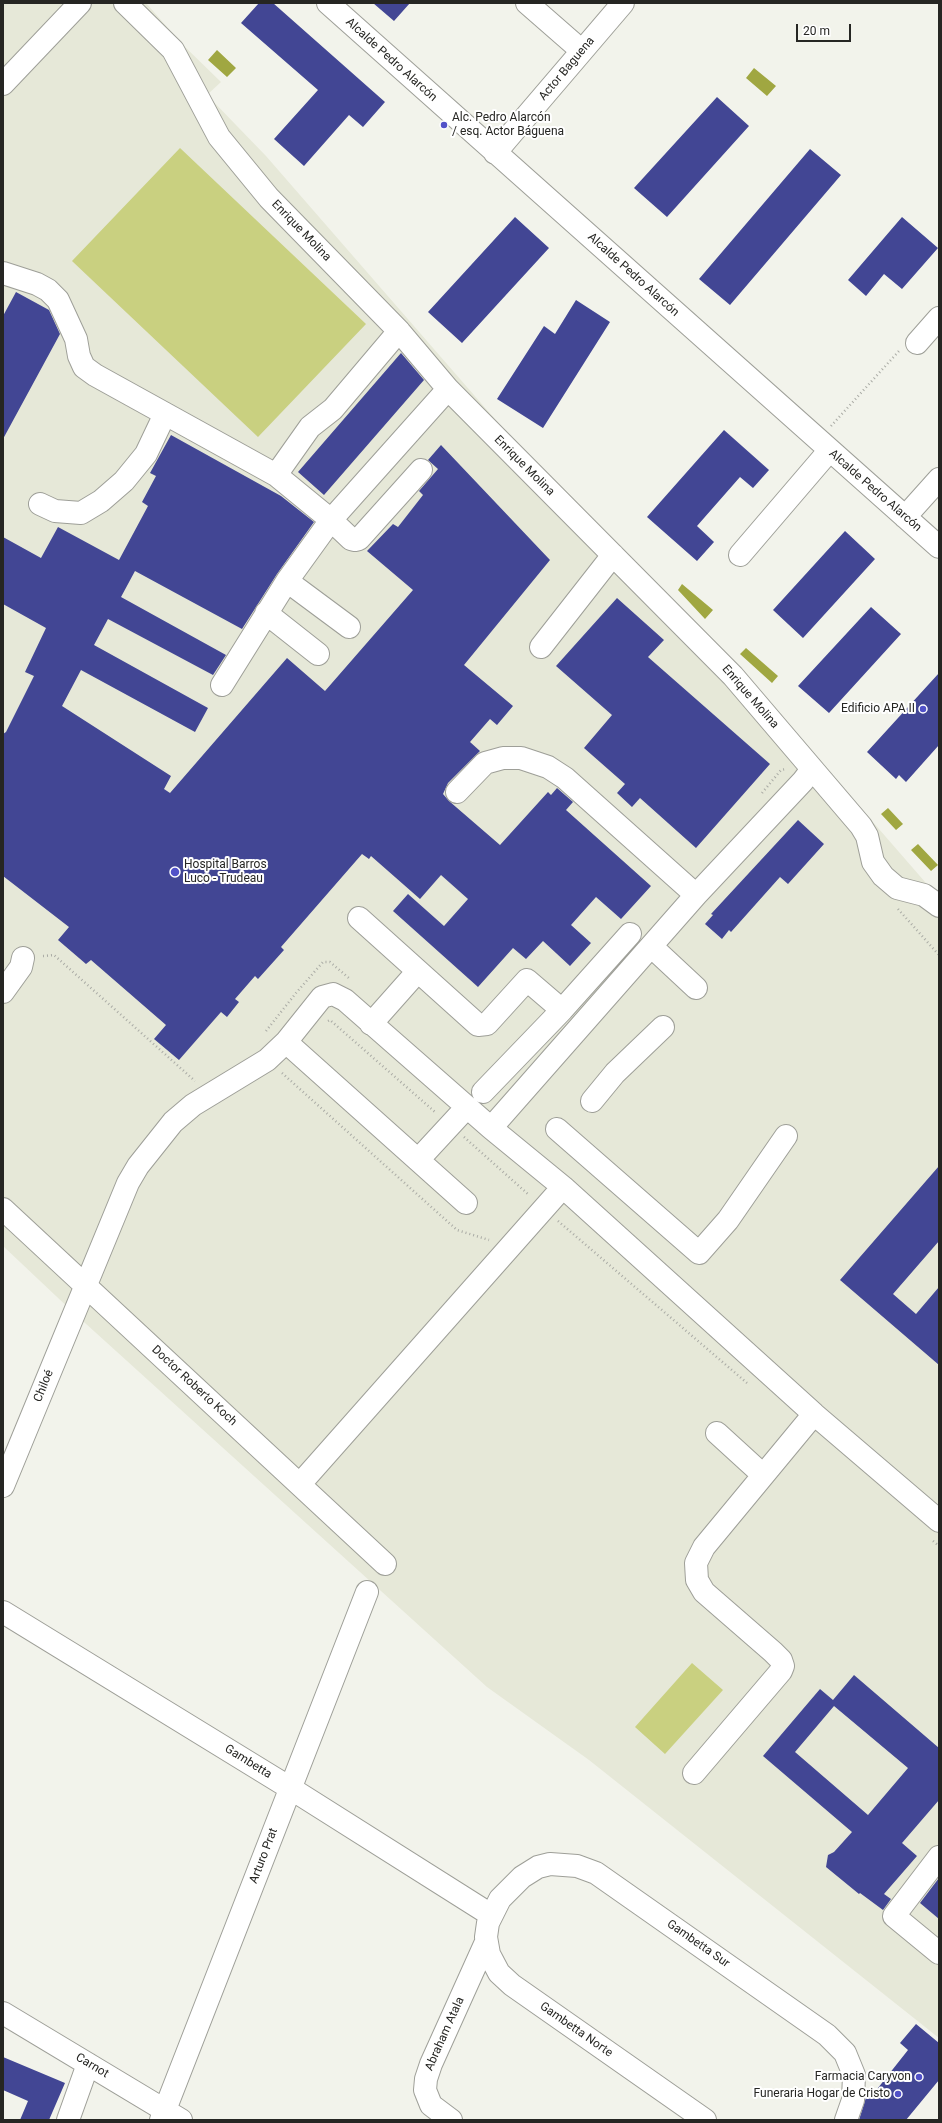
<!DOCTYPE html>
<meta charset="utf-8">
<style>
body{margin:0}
#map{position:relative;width:942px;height:2123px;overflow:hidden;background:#f2f3eb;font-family:Roboto,sans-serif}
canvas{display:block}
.frame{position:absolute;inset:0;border:4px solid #262623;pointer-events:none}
.scale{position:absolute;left:796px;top:24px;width:55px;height:18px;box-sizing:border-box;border:2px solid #262623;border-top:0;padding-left:5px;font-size:12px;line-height:14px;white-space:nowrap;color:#262623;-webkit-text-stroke:3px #fff;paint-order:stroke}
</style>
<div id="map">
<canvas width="942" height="2123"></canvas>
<div class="frame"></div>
<div class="scale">20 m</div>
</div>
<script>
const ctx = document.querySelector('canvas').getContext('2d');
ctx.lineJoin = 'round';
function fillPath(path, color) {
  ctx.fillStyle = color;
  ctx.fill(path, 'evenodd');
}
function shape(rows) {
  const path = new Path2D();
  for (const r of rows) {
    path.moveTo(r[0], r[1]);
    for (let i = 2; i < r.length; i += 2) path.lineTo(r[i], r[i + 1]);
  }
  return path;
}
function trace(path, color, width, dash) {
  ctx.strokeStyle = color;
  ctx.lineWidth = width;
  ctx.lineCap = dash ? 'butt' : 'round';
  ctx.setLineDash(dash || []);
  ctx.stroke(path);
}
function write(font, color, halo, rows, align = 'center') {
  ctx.font = font + ' Roboto,sans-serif';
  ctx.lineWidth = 4;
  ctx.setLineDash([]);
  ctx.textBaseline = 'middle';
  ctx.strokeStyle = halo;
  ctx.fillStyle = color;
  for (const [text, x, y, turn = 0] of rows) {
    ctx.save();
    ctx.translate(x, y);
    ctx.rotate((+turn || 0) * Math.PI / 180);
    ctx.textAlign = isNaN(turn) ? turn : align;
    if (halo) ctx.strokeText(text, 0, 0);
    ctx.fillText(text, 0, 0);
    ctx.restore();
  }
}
fillPath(shape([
 [3,3,146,3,182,44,221,82,207,95,266,156,527,456,725,652,939,898,939,2038,589,1760,487,1687,74,1313,3,1246]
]), '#e6e8d8');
fillPath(shape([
 [180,148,366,324,258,437,72,261],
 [692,1663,723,1690,665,1754,635,1727]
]), '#c9d080');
fillPath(shape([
 [217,50,236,68,227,77,208,60],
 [754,68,776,86,767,96,746,78],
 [682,584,713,610,705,619,678,590],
 [746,648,778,676,772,683,740,654],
 [888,808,903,824,896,830,881,814],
 [918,844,938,865,931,871,911,850]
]), '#a0a741');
fillPath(shape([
 [259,3,273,3,385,102,363,127,349,115,304,166,274,139,318,90,241,23],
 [373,3,410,3,394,21],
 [717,97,749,126,667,217,634,188],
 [810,149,841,175,730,305,699,279],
 [515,217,549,248,462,343,428,312],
 [902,217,938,248,902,289,884,274,866,296,848,280],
 [16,292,49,310,60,334,3,439,3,316],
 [576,300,610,322,543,428,497,399,544,326,555,334],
 [401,353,424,380,324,495,298,472],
 [724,430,769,470,753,488,740,477,697,526,714,542,697,561,647,517],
 [171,435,281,496,314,522,277,574,242,629,135,571,121,597,226,655,213,675,108,619,94,645,208,708,195,732,81,670,62,706,171,776,164,789,170,793,287,658,325,691,413,590,367,551,393,524,398,527,423,495,419,491,438,469,428,460,441,445,550,560,464,665,513,706,497,725,490,719,470,742,480,751,448,783,443,794,449,801,500,845,548,792,551,795,557,788,573,802,566,810,651,886,621,919,596,897,571,925,591,943,570,966,543,941,526,959,513,948,478,987,393,911,408,894,444,926,468,899,441,875,420,899,371,856,369,859,362,854,281,947,284,950,258,979,255,976,235,999,239,1002,227,1017,221,1012,179,1060,154,1039,166,1025,91,960,86,964,58,940,69,927,3,876,3,734,6,732,34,676,25,672,46,628,3,604,3,537,41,558,58,527,119,560,148,506,142,502,156,476,150,473],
 [845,531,875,559,803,638,773,610],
 [617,598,664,640,648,657,770,764,696,848,640,798,632,807,617,793,625,784,584,748,612,715,556,666],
 [871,607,901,634,829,713,798,686],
 [939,673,939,745,906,782,899,775,896,779,867,752],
 [798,820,824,844,788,884,780,877,731,932,729,930,722,939,705,924,713,915,711,914],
 [939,1166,939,1241,893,1294,916,1314,939,1287,939,1365,840,1280],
 [854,1675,939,1748,939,1800,902,1843,917,1856,884,1894,891,1899,883,1910,860,1893,859,1894,826,1867,828,1855,834,1852,852,1832,763,1756,820,1689,833,1700],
 [834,1706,908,1768,868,1815,795,1752],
 [939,1878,939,1919,920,1903],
 [916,2024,939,2043,939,2080,906,2120,859,2120,869,2088,874,2093,908,2050,900,2043],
 [3,2057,65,2083,49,2120,20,2120,28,2101,3,2090]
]), '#424694');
const minor = shape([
 [125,3,173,50,219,137,269,198,399,331,448,389,733,676,861,826,867,836,873,862,883,876,897,888,924,895,939,906],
 [328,3,939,547],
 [527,3,582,51],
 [3,84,80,3],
 [495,153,623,3],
 [3,273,37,284,48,290,58,300,76,339,79,356,84,367,95,375,276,475,331,520,448,389],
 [917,343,939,318],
 [276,475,310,427,333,409,399,331],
 [40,504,55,511,81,513,101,501,124,481,146,454,165,414],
 [905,517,939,479],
 [740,555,829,451],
 [287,581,349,627],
 [266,613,318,654],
 [541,647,613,555],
 [222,685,287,581,331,520,351,539,355,540,359,539,421,470],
 [457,792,485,763,503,758,521,758,548,767,565,778,696,895],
 [359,918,478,1025,487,1024,527,980,562,1010],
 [652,947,696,988],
 [3,992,21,967,23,958],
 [371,1024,418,971],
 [286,1042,466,1203],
 [483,1092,562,1010,630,934],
 [592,1101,615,1073,663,1027],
 [491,1128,696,895,803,781,812,769],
 [557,1129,699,1253,728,1220,786,1136],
 [418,1160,467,1107],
 [3,1209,385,1564],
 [717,1433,763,1475],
 [300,1484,563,1187],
 [3,1486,128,1183,138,1166,173,1122,193,1105,267,1060,286,1042,322,997,333,994,345,1000,491,1128,563,1187,814,1414,939,1521],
 [3,1612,290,1788,491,1915],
 [694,1773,781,1671,783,1666,781,1660,773,1652,704,1592,697,1580,696,1563,704,1547,814,1414],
 [939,1857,894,1916,939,1953],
 [3,2013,181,2120],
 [68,2120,88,2064],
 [161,2120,367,1592],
 [451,2120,431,2105,425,2090,426,2079,431,2064,486,1942],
 [705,2120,512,1985,499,1973,489,1954,486,1937,488,1923,500,1899,522,1877,538,1867,550,1864,577,1866,596,1873,827,2035,845,2053,854,2075,853,2100,846,2120]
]);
trace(minor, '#9e9f98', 24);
trace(shape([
 [831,426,899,351],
 [762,793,781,770,786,769],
 [898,909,939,955],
 [43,956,54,955,195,1081],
 [328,1021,330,1020,435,1112],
 [266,1031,296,993,323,962,330,962,350,979],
 [282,1073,457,1230,489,1240],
 [464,1137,529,1195],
 [558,1221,747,1383],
 [933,1541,939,1546]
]), '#aaaba5', 2.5, [1, 3]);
trace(minor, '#fff', 22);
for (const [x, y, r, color] of [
 [444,125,4,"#5151c8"],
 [923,709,4,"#5151c8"],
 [175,872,5,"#5151c8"],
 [919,2077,4,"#5151c8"],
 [898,2094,4,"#5151c8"]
]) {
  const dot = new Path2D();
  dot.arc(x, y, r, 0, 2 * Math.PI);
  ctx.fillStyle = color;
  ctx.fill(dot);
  trace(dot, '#fff', 1.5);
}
write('12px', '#262623', '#fff', [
 ["Alcalde Pedro Alarcón",391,60,42],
 ["Actor Baguena",567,69,-50],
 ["Enrique Molina",301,231,46],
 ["Alcalde Pedro Alarcón",633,275,42],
 ["Enrique Molina",524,466,45],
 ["Alcalde Pedro Alarcón",875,491,41],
 ["Enrique Molina",750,697,49],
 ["Chiloé",44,1386,-68],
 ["Doctor Roberto Koch",194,1386,43],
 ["Gambetta",248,1762,32],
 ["Arturo Prat",264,1856,-69],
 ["Gambetta Sur",698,1944,35],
 ["Gambetta Norte",576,2030,35],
 ["Abraham Atala",445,2034,-66],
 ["Carnot",92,2066,31]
]);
write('12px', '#262623', '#fff', [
 ["Alc. Pedro Alarcón",452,118,"left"],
 ["/ esq. Actor Báguena",452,132,"left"],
 ["Edificio APA II",915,709],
 ["Hospital Barros",184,865,"left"],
 ["Luco - Trudeau",184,879,"left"],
 ["Farmacia Caryvon",911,2077],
 ["Funeraria Hogar de Cristo",890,2094]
], 'right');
</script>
